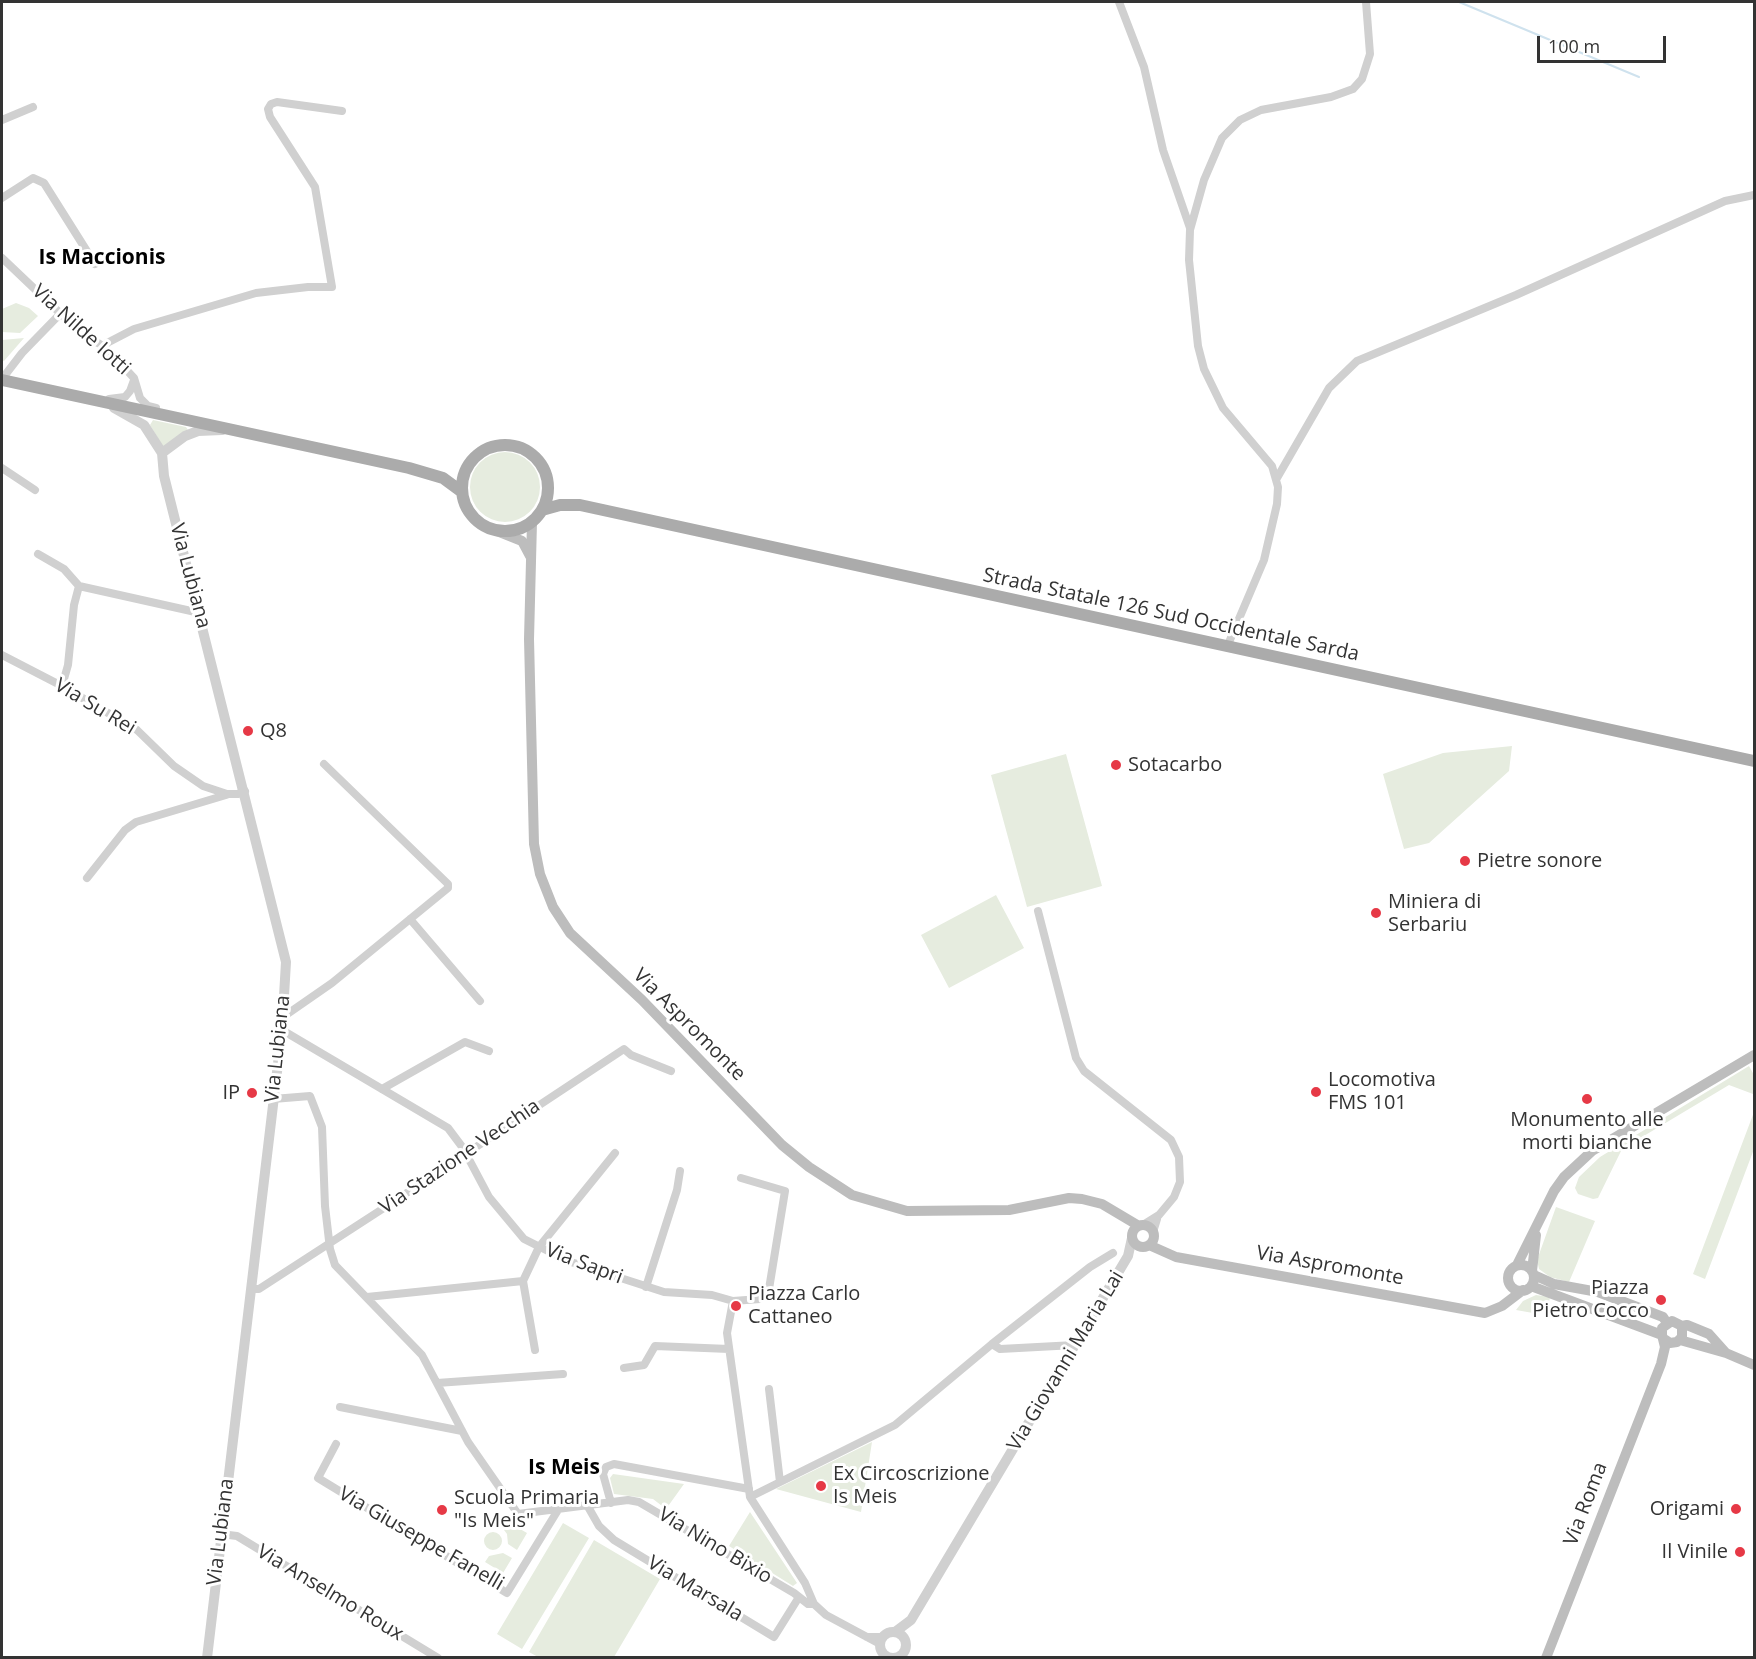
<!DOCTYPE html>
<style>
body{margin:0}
#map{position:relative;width:1756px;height:1659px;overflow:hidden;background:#fff;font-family:"Open Sans",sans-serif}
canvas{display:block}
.frame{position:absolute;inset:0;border:3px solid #333;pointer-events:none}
.scale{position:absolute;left:1537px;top:36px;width:129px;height:27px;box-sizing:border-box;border:3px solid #333;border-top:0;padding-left:8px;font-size:18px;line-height:21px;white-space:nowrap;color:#333;-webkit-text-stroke:4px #fff;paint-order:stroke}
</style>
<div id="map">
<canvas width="1756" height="1659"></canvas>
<div class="frame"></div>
<div class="scale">100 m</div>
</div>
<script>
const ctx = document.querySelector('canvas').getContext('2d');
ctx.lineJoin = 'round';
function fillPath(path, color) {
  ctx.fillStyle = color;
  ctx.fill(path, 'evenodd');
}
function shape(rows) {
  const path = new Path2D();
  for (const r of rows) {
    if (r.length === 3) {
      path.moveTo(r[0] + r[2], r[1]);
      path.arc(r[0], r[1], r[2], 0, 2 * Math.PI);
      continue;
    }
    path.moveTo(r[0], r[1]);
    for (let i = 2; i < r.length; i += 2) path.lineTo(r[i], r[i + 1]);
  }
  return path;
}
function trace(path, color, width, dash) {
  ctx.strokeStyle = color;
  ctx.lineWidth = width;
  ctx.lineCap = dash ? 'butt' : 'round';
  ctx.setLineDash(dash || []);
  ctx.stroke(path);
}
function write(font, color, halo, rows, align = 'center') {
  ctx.font = font + ' "Open Sans",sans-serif';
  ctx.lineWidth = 6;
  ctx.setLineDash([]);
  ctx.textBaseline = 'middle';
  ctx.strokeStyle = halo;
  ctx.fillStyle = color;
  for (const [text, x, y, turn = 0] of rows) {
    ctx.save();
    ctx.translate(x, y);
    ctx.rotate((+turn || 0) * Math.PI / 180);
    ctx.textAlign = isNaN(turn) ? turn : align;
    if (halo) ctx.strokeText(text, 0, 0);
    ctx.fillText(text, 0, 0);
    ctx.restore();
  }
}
fillPath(shape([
 [16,303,29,308,38,316,20,333,2,332,2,309],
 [24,338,4,361,2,360,2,340],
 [153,420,186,427,188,430,163,447,150,425],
 [505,487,35],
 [1512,746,1509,771,1429,843,1404,849,1383,774,1443,753],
 [1066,754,1102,886,1027,907,991,775],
 [996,895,1024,948,949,988,921,935],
 [1749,1066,1754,1075,1753,1094,1729,1085,1622,1149,1598,1198,1593,1199,1578,1194,1575,1188,1579,1177,1600,1157],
 [1754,1112,1754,1149,1705,1279,1693,1274],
 [1556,1207,1595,1221,1569,1282,1550,1277,1539,1269,1537,1260],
 [1536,1295,1550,1297,1549,1302,1536,1301,1533,1313,1516,1310,1523,1301],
 [872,1442,861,1512,776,1489],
 [613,1474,684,1484,666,1509,653,1499,614,1494,610,1478],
 [750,1512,797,1583,793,1586,729,1546],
 [508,1522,527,1533,517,1550,508,1544,507,1534,504,1530],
 [563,1523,589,1538,522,1649,497,1634],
 [493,1541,9],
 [594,1540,660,1579,614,1657,538,1657,529,1652],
 [503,1553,512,1558,503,1573,485,1562,489,1556]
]), '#e6ecdf');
trace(shape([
 [1459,2,1639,77]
]), '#cfe2ee', 2);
trace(shape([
 [1119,2,1144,67,1163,150,1190,228],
 [2,120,33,107],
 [2,198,33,178,44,183,95,264],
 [2,258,82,334,105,347,134,378,140,398,148,406,156,408],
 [105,347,107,343,134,329,256,293,308,287,332,287,315,187,270,117,268,109,271,104,277,102,342,111],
 [2,379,22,353,60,314],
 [109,399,125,397,130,391,134,380],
 [2,468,35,490],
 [1277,478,1329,388,1357,361,1516,295,1725,201,1754,195],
 [38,554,64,569,79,586,200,613],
 [1227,647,1264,560,1277,504,1278,487,1272,466,1223,408,1204,369,1198,346,1189,260,1190,230,1204,180,1222,138,1240,120,1261,110,1331,97,1353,89,1362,79,1370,54,1366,2],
 [2,655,62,686,137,730,174,766,203,786,227,794,238,794,245,791],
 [62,686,68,665,74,605,79,586],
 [87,878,125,830,136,822,226,795],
 [1038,911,1076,1058,1084,1071,1171,1140,1179,1157,1180,1182,1174,1197,1159,1215,1143,1225],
 [410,919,480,1001],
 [283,1017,332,983,448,888,448,884,324,764],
 [282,1030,448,1128,463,1148,489,1197,524,1239,568,1261,664,1292,712,1295,733,1301,727,1333,750,1497,805,1583,814,1604,826,1615,880,1644],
 [382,1089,465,1042,489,1051],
 [273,1099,310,1096,322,1127,325,1206,330,1249,335,1265,422,1355,468,1442,518,1514,628,1500,639,1502,794,1593,808,1604,814,1604],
 [1153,1232,1157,1219],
 [646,1287,677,1190,680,1171],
 [251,1289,259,1289,387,1206,624,1049,631,1055,671,1071],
 [367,1297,523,1281],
 [733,1301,760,1299,769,1289,785,1191,741,1178],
 [992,1344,1090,1267,1113,1253],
 [535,1350,523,1281,539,1247,615,1153],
 [624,1368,644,1365,655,1346,729,1349],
 [437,1383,563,1374],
 [769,1389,780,1482],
 [340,1407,462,1431],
 [336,1444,318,1478,507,1593,558,1510],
 [750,1497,895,1425,992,1344,1000,1349,1075,1345],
 [611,1503,603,1474,606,1467,614,1464,749,1489],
 [587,1505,599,1526,614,1540,774,1637,799,1597],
 [221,1534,237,1536,438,1658],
 [867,1637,883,1637]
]), '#d0d0d0', 8);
trace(shape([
 [114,408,144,425,162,453,164,476,286,962,282,1030,207,1658],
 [162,453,185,436,198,431,222,430],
 [895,1632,911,1620,1128,1256,1132,1238],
 [893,1645,13]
]), '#d0d0d0', 10);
trace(shape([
 [532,522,529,639,534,844,540,874,553,907,570,933,642,1000,782,1145,809,1167,852,1195,907,1211,1009,1210,1069,1198,1082,1199,1102,1204,1139,1226],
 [497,531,522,541,530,556],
 [1143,1236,11],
 [1149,1245,1176,1257,1485,1313,1502,1306,1523,1290],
 [1517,1265,1554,1191,1564,1177,1592,1151,1754,1055],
 [1521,1278,13],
 [1532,1271,1536,1235],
 [1534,1275,1554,1284,1598,1292,1663,1317,1667,1323],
 [1531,1286,1662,1335],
 [1682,1326,1687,1325,1709,1334,1726,1353],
 [1680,1340,1726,1353,1754,1365],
 [1546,1658,1661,1364,1665,1347,1662,1335,1662,1328,1672,1321,1682,1326,1682,1337,1677,1342,1670,1343,1664,1339]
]), '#bdbdbd', 10);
trace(shape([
 [2,380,409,468,443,478,462,492],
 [505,488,43],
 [542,510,560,505,580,505,1754,761]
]), '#ababab', 12);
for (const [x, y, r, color] of [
 [248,731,6,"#e63946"],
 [1116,765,6,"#e63946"],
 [1465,861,6,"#e63946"],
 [1376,913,6,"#e63946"],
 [1316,1092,6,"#e63946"],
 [252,1093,6,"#e63946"],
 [1587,1099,6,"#e63946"],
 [1661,1300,6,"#e63946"],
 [736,1306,6,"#e63946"],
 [821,1486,6,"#e63946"],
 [1736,1509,6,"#e63946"],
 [442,1510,6,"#e63946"],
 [1740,1552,6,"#e63946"]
]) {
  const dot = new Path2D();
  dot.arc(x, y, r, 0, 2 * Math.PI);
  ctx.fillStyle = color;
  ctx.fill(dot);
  trace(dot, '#fff', 2);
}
write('20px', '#333', '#fff', [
 ["Via Nilde Iotti",81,330,42],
 ["Via Lubiana",190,576,75],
 ["Strada Statale 126 Sud Occidentale Sarda",1171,615,12],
 ["Via Su Rei",95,707,31],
 ["Via Aspromonte",689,1025,45],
 ["Via Lubiana",278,1049,-84],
 ["Via Stazione Vecchia",460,1157,-34],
 ["Via Sapri",584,1264,21],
 ["Via Aspromonte",1330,1266,10],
 ["Via Giovanni Maria Lai",1066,1361,-59],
 ["Via Roma",1586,1504,-69],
 ["Via Lubiana",221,1532,-83],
 ["Via Giuseppe Fanelli",421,1539,30],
 ["Via Nino Bixio",715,1546,31],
 ["Via Marsala",695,1589,31],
 ["Via Anselmo Roux",330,1593,31]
]);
write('20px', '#333', '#fff', [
 ["Q8",260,731],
 ["Sotacarbo",1128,765],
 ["Pietre sonore",1477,861],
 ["Miniera di",1388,902],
 ["Serbariu",1388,925],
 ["Locomotiva",1328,1080],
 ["FMS 101",1328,1103],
 ["IP",240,1093,"right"],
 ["Monumento alle",1587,1120,"center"],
 ["morti bianche",1587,1143,"center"],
 ["Piazza",1649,1288,"right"],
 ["Pietro Cocco",1649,1311,"right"],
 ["Piazza Carlo",748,1294],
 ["Cattaneo",748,1317],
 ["Ex Circoscrizione",833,1474],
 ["Is Meis",833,1497],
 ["Scuola Primaria",454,1498],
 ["\"Is Meis\"",454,1521],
 ["Origami",1724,1509,"right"],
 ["Il Vinile",1728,1552,"right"]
], 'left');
write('bold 21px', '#000', '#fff', [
 ["Is Maccionis",102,258],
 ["Is Meis",564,1468]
]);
</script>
